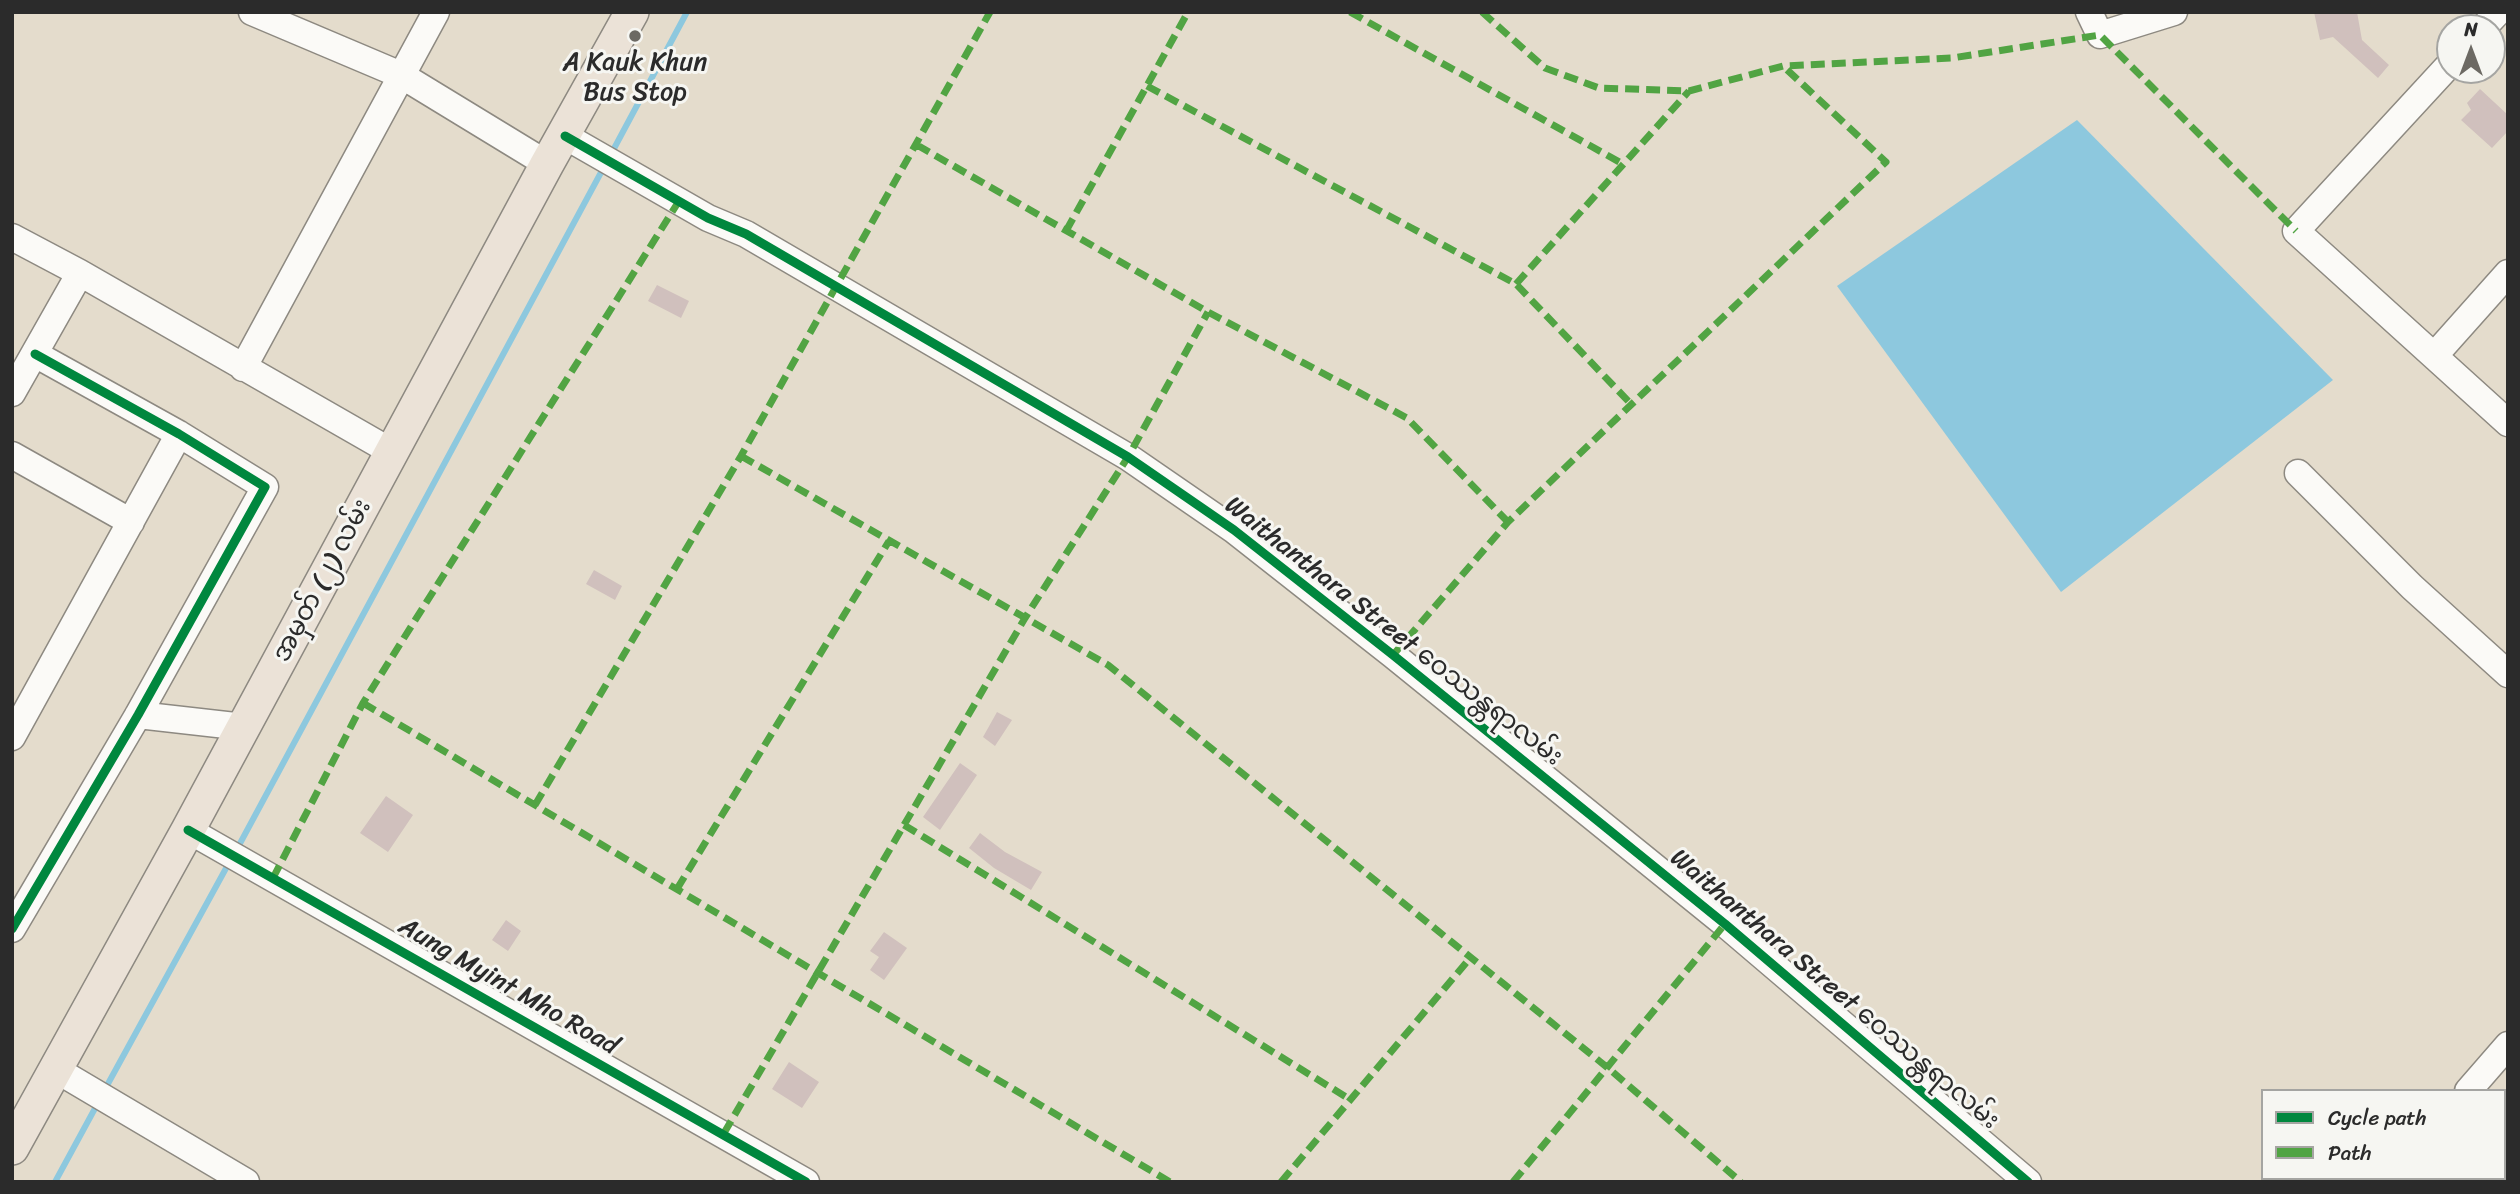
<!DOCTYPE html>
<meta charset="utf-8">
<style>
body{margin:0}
#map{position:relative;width:2520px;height:1194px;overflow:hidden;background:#e4dccc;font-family:Sriracha,sans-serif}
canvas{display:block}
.frame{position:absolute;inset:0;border:14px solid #2b2b2b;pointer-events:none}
.legend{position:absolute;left:2261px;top:1089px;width:245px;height:91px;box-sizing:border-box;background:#f6f6f2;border:2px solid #a5a5a2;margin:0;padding:9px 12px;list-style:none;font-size:21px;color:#2b2b2b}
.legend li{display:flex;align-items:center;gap:14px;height:35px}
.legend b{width:35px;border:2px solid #a5a5a2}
.north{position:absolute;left:2436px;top:14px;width:70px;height:70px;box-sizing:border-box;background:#f6f6f2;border:2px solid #a5a5a2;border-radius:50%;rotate:0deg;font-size:19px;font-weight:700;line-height:28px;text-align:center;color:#2b2b2b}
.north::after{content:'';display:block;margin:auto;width:24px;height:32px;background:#6c6963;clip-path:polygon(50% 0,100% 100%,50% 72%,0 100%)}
</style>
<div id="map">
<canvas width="2520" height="1194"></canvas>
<div class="frame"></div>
<ul class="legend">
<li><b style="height:9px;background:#00873e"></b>Cycle path</li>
<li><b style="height:9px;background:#51a443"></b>Path</li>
</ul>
<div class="north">N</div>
</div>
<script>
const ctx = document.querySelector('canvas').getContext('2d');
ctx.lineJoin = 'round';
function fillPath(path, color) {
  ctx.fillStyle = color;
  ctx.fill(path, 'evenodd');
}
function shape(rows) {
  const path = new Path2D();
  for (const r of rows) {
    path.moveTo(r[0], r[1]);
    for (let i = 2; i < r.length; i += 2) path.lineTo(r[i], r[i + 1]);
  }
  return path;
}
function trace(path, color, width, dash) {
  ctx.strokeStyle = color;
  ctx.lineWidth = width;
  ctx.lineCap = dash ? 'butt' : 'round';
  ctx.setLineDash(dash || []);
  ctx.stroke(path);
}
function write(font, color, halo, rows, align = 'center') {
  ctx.font = font + ' Sriracha,"Noto Sans Myanmar",sans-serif';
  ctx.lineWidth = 6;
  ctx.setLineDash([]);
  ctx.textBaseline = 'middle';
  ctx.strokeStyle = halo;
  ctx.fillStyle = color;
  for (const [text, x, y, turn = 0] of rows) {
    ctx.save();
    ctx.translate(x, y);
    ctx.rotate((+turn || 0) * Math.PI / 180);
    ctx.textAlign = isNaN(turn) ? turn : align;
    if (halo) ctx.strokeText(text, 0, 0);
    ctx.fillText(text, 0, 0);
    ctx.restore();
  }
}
fillPath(shape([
 [2077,120,2333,380,2061,592,1837,286]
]), '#8dc8de');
trace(shape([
 [610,156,687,12],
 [237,849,605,165],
 [104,1091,230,861],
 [55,1182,99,1101]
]), '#8dc8de', 6);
fillPath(shape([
 [2314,12,2357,12,2362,40,2389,65,2378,78,2333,37,2320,40],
 [2480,89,2508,115,2508,131,2492,148,2461,120,2471,110,2467,103],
 [657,285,689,301,681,318,648,301],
 [594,570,622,586,615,600,586,584],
 [997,712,1012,720,995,746,983,737],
 [960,763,977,775,940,830,923,817],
 [386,796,413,815,388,852,360,833],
 [980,833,1005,852,1042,872,1031,890,994,868,969,848],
 [506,920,521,931,508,951,492,940],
 [884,932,907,948,884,980,870,970,879,957,870,951],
 [789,1062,819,1082,802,1108,772,1089]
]), '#d0c0bd');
const minor = shape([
 [252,12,401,75,547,164],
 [2089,12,2100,35,2174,12],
 [2483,28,2498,12],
 [2450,64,2296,231,2508,423],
 [565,136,708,218,746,234,1128,457,1234,530,1393,655,1725,924,2028,1182],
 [12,237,80,273,392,452],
 [2434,356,2508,273],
 [243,368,436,12],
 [12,393,80,273],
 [12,455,131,522],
 [2298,473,2412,587,2508,674],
 [138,715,244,727],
 [12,737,179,434],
 [188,830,806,1182],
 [12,929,138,715,265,487,179,434,35,354],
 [55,1069,246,1182],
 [2468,1091,2508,1045],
 [2389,1182,2392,1178]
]);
const major = shape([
 [12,1148,188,830,547,164,632,12]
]);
trace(minor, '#8d8981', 29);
trace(major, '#8d8981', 36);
trace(minor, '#fbfaf7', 26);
trace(major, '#ebe2d7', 33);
trace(shape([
 [1350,12,1623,164],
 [1482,12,1545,68,1599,88,1689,91,1783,66,1952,58,2100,35,2296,231],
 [1147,86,1516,284,1631,404],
 [917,145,1208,312,1407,418,1508,522],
 [1066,231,1188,12],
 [1516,284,1689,91],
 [741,456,1108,665,1608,1068,1741,1182],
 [1393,655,1508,522,1886,162,1783,66],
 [363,703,1170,1182],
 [535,805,741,456,990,12],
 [904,825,1351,1100],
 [273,878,363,703,679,201],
 [677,889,889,541],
 [724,1133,1025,618,1128,457,1208,312],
 [1281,1182,1471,957],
 [1513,1182,1725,924]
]), '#51a443', 7, [14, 7]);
trace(shape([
 [565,136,708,218,746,234,1128,457,1234,530,1393,655,1725,924,2028,1182],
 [188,830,806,1182],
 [12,929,138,715,265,487,179,434,35,354]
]), '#00873e', 9);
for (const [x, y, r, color] of [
 [635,36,7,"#6c6963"]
]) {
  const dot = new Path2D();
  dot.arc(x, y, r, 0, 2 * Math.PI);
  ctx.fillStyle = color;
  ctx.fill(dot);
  trace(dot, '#f6f6f2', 2.5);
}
write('26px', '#2b2b2b', '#f6f6f2', [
 ["A Kauk Khun",635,63],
 ["Bus Stop",635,93]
]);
write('26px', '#2b2b2b', '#f6f6f2', [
 ["အမှတ် (၂) လမ်း",323,581,-62],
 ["Waithanthara Street ဝေဿန္တရာလမ်း",1393,632,38],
 ["Aung Myint Mho Road",508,987,30],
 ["Waithanthara Street ဝေဿန္တရာလမ်း",1834,990,40]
]);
</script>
